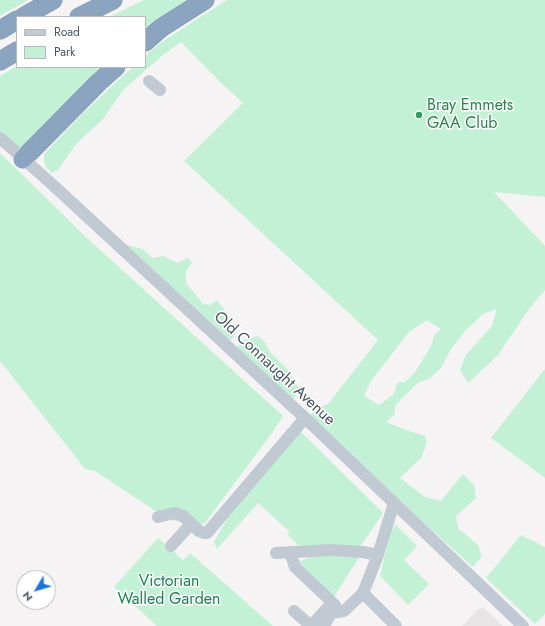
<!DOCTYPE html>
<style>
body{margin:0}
#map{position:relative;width:545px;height:626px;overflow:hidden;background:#f5f3f3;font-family:Jost,sans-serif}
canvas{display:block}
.legend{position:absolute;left:16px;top:16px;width:130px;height:52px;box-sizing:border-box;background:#fff;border:1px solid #b7bbc0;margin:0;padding:5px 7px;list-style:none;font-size:12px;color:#4a5661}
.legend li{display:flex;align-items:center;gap:8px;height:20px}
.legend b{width:20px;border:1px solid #b7bbc0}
.north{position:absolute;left:16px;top:570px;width:40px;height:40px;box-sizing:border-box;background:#fff;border:1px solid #b7bbc0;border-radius:50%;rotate:232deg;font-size:11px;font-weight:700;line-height:16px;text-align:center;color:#4a5661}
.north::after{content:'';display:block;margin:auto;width:14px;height:18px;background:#1a73e8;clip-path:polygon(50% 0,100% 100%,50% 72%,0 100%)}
</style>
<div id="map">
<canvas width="545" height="626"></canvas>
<ul class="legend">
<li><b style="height:5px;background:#c1cad2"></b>Road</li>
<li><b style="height:11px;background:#c3f1d5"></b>Park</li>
</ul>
<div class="north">N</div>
</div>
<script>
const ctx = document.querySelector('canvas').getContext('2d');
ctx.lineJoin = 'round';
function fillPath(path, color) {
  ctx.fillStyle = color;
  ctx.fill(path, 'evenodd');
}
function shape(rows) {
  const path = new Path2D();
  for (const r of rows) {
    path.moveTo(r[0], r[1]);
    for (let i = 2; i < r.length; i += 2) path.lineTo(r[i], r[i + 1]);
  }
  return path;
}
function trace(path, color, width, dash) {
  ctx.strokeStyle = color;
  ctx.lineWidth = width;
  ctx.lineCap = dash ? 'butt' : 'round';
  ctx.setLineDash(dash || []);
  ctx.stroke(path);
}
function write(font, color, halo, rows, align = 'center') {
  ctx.font = font + ' Jost,sans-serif';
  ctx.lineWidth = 3;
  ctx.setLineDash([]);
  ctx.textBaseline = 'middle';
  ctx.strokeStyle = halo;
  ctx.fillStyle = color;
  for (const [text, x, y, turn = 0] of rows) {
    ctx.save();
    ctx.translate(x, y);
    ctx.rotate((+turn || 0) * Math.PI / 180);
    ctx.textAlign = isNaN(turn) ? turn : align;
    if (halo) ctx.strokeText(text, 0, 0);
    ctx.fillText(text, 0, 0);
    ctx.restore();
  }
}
fillPath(shape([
 [483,607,503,626,462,626,477,610]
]), '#e6e4e5');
fillPath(shape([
 [0,0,28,0,0,16],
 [144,0,197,0,145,34,145,17,109,17],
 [227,0,545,0,545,197,494,192,545,246,545,290,529,309,498,355,468,383,460,370,466,355,492,326,497,309,483,314,465,331,451,349,441,368,429,379,418,383,402,398,395,406,395,414,386,422,409,431,425,436,427,442,421,458,400,478,425,497,441,501,463,474,474,485,476,498,456,516,458,528,478,545,482,556,473,567,424,523,310,415,319,408,328,404,378,340,184,161,243,103,217,79,181,42,163,55,124,89,103,119,76,144,58,170,52,173,46,167,44,161,44,154,83,113,112,86,133,67,145,67,145,56,159,44,191,23],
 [427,320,441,329,435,334,431,346,415,372,405,382,398,382,393,395,379,405,364,396,371,381,409,332],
 [17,66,17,67,105,67,20,153,0,133,0,76],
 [0,153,86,237,283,416,269,437,204,524,169,520,95,471,85,469,0,361],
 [127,245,142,249,153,258,163,256,177,263,188,258,192,263,186,271,186,283,203,304,210,305,217,300,226,312,230,318,228,325,235,334,230,341],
 [258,336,264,341,271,353,288,370,299,389,293,400,237,347,243,340],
 [545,369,545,478,491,438],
 [300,431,383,513,360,547,298,545,287,534,290,532,258,503,217,549,214,542,228,517],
 [395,524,417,546,404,560,429,584,408,605,380,576,390,535],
 [521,535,545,547,545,614,535,624,486,578],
 [158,538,183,560,190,553,273,626,157,626,114,587],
 [319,553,360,556,333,598,307,573,303,565,296,562,301,561]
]), '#c3f1d5');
const highway = shape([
 [23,17,53,0],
 [79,17,113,0],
 [0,30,17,20],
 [145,42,161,28,205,0],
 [0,61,17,51],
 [23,159,98,83,116,67]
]);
trace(highway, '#7690ad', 19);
trace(shape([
 [149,81,160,90],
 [0,138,54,186,305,418,523,626],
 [158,517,174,513,183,516,199,531,204,533,207,533,305,418],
 [171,546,191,524],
 [290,552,295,567,335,605,337,612],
 [276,553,331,550,363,552,378,555],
 [363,593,396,626],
 [294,611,311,626],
 [311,626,330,605],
 [324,626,331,613,344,611,363,593,378,555,394,503]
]), '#c1cad2', 12);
trace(highway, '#8ba5c1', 18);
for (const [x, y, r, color] of [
 [419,115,4,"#2e9e5b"]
]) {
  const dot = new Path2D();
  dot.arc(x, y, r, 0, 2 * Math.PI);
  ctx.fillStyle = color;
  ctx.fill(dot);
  trace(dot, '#fff', 1.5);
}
write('16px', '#27864d', '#fff', [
 ["Bray Emmets",427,106],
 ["GAA Club",427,124]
], 'left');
write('16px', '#4a5661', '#fff', [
 ["Old Connaught Avenue",274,369,43]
]);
write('16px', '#17864f', '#fff', [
 ["Victorian",169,582],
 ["Walled Garden",169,600]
]);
</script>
